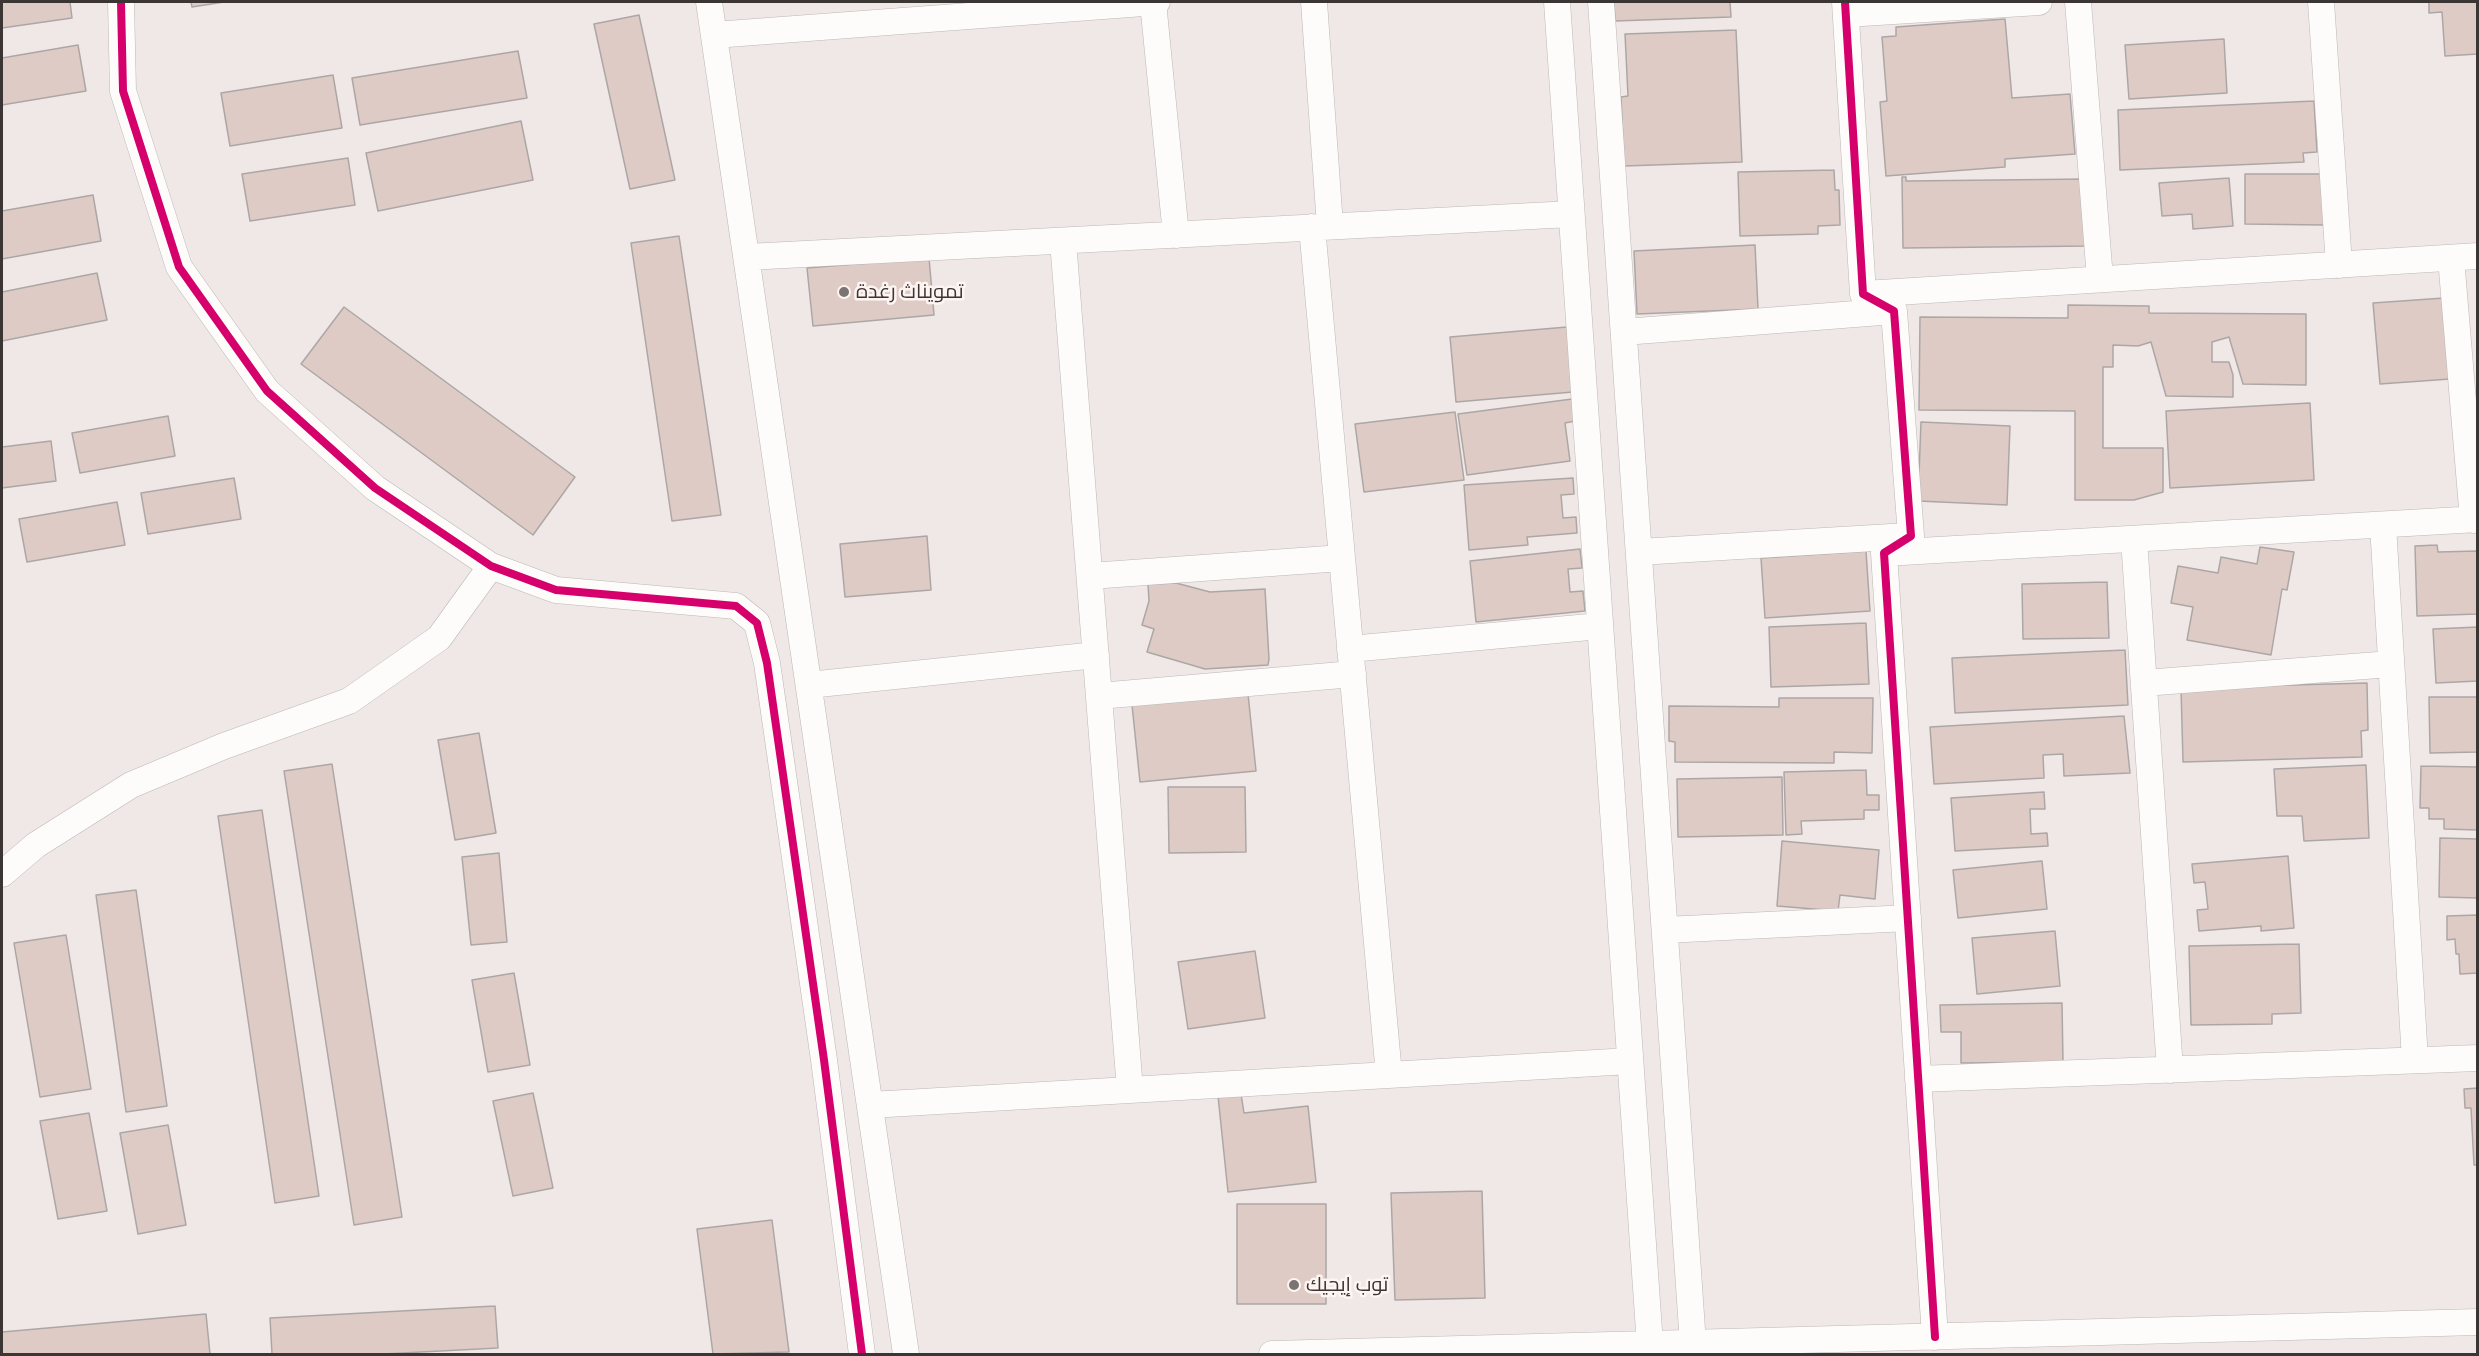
<!DOCTYPE html>
<meta charset="utf-8">
<style>
body{margin:0}
#map{position:relative;width:2479px;height:1356px;overflow:hidden;background:#efe8e6;font-family:Karla,sans-serif}
canvas{display:block}
.frame{position:absolute;inset:0;border:3px solid #3b3634;pointer-events:none}
</style>
<div id="map">
<canvas width="2479" height="1356"></canvas>
<div class="frame"></div>
</div>
<script>
const ctx = document.querySelector('canvas').getContext('2d');
ctx.lineJoin = 'round';
function fillPath(path, color) {
  ctx.fillStyle = color;
  ctx.fill(path, 'evenodd');
}
function shape(rows) {
  const path = new Path2D();
  for (const r of rows) {
    path.moveTo(r[0], r[1]);
    for (let i = 2; i < r.length; i += 2) path.lineTo(r[i], r[i + 1]);
  }
  return path;
}
function trace(path, color, width, dash) {
  ctx.strokeStyle = color;
  ctx.lineWidth = width;
  ctx.lineCap = dash ? 'butt' : 'round';
  ctx.setLineDash(dash || []);
  ctx.stroke(path);
}
function write(font, color, halo, rows, align = 'center') {
  ctx.font = font + ' Karla,Cairo,sans-serif';
  ctx.lineWidth = 5;
  ctx.setLineDash([]);
  ctx.textBaseline = 'middle';
  ctx.strokeStyle = halo;
  ctx.fillStyle = color;
  for (const [text, x, y, turn = 0] of rows) {
    ctx.save();
    ctx.translate(x, y);
    ctx.rotate((+turn || 0) * Math.PI / 180);
    ctx.textAlign = isNaN(turn) ? turn : align;
    if (halo) ctx.strokeText(text, 0, 0);
    ctx.fillText(text, 0, 0);
    ctx.restore();
  }
}
const building = shape([
 [2,2,70,2,72,18,2,28,2,2],
 [191,2,224,2,192,7,191,2],
 [1614,2,1730,2,1731,17,1615,21,1614,2],
 [2429,2,2478,2,2478,54,2445,56,2442,12,2429,13,2429,2],
 [639,15,675,180,630,189,594,24,639,15],
 [2005,19,2012,98,2070,94,2075,154,2005,159,2005,167,1886,176,1880,102,1887,101,1882,37,1896,36,1896,27,2005,19],
 [1736,30,1742,162,1624,166,1621,97,1628,96,1625,34,1736,30],
 [2224,39,2227,93,2129,99,2125,45,2224,39],
 [78,45,86,91,2,105,2,58,78,45],
 [518,51,527,98,360,125,352,78,518,51],
 [333,75,342,128,230,146,221,93,333,75],
 [2314,101,2317,152,2303,153,2304,162,2120,170,2118,110,2314,101],
 [521,121,533,180,378,211,366,153,521,121],
 [348,158,355,205,250,221,242,174,348,158],
 [1834,170,1835,190,1839,190,1840,225,1818,226,1818,234,1740,236,1738,172,1834,170],
 [2245,174,2324,174,2324,225,2245,224,2245,174],
 [1902,177,1906,177,1906,181,2088,179,2089,246,1903,248,1902,177],
 [2229,178,2233,226,2193,229,2192,214,2162,216,2159,183,2229,178],
 [93,195,101,241,2,259,2,211,93,195],
 [679,236,721,515,672,521,631,243,679,236],
 [1755,245,1758,309,1637,314,1634,251,1755,245],
 [929,258,934,315,813,326,807,268,929,258],
 [97,273,107,320,2,341,2,292,97,273],
 [2458,297,2464,378,2380,384,2373,303,2458,297],
 [2068,305,2149,306,2149,313,2306,314,2306,385,2243,384,2229,337,2212,342,2212,362,2229,362,2233,375,2233,397,2166,396,2151,342,2138,346,2113,345,2113,367,2103,367,2103,448,2163,448,2163,492,2134,500,2075,500,2075,411,1919,410,1920,317,2068,318,2068,305],
 [344,307,575,477,533,535,301,364,344,307],
 [1567,327,1573,392,1456,402,1450,337,1567,327],
 [1572,399,1575,421,1565,423,1570,461,1467,475,1458,414,1572,399],
 [2310,403,2314,480,2170,488,2166,411,2310,403],
 [1455,412,1464,480,1364,492,1355,424,1455,412],
 [168,416,175,456,80,473,72,433,168,416],
 [1921,422,2010,426,2007,505,1918,501,1921,422],
 [51,441,56,481,2,488,2,447,51,441],
 [234,478,241,519,148,534,141,493,234,478],
 [1573,478,1574,494,1561,495,1563,518,1576,517,1577,533,1527,537,1528,545,1469,550,1464,485,1573,478],
 [117,502,125,545,27,562,19,519,117,502],
 [927,536,931,590,845,597,840,544,927,536],
 [2437,545,2438,552,2478,551,2478,614,2417,616,2415,546,2437,545],
 [2260,547,2294,552,2287,590,2282,589,2271,655,2187,640,2193,607,2171,603,2178,566,2218,573,2221,557,2257,564,2260,547],
 [1580,549,1582,568,1568,569,1570,592,1583,591,1585,611,1476,622,1470,561,1580,549],
 [1866,551,1870,611,1765,618,1761,558,1866,551],
 [2107,582,2109,638,2023,639,2022,584,2107,582],
 [1176,583,1210,592,1265,589,1269,659,1268,665,1205,669,1147,652,1154,629,1142,625,1149,601,1148,584,1176,583],
 [1866,623,1869,684,1771,687,1769,627,1866,623],
 [2478,627,2478,681,2436,683,2433,629,2478,627],
 [2125,650,2128,705,1955,713,1952,658,2125,650],
 [2367,683,2368,730,2361,731,2362,757,2183,762,2181,688,2367,683],
 [1248,694,1256,771,1140,782,1132,705,1248,694],
 [2429,697,2478,697,2478,752,2430,753,2429,697],
 [1779,698,1873,698,1872,753,1834,752,1834,763,1675,762,1675,742,1669,741,1669,706,1779,707,1779,698],
 [2124,716,2130,773,2064,776,2063,754,2043,755,2044,778,1934,784,1930,727,2124,716],
 [479,733,496,833,455,840,438,740,479,733],
 [332,764,402,1217,354,1225,284,771,332,764],
 [2366,765,2369,838,2304,841,2302,816,2277,816,2274,769,2366,765],
 [2421,766,2478,767,2478,830,2444,829,2444,819,2429,819,2429,808,2420,808,2421,766],
 [1866,770,1867,795,1879,795,1879,810,1864,810,1864,819,1801,821,1802,834,1786,835,1784,772,1866,770],
 [1782,777,1783,835,1678,837,1677,779,1782,777],
 [1168,787,1245,787,1246,852,1169,853,1168,787],
 [2044,792,2045,809,2030,809,2031,834,2047,833,2048,846,1955,851,1951,798,2044,792],
 [262,810,319,1196,275,1203,218,816,262,810],
 [2440,838,2478,839,2478,898,2439,897,2440,838],
 [1782,841,1879,850,1875,899,1840,895,1838,911,1777,906,1782,841],
 [499,853,507,942,471,945,462,857,499,853],
 [2288,856,2294,928,2261,931,2261,926,2199,931,2197,910,2208,909,2205,882,2194,883,2192,864,2288,856],
 [2042,861,2047,909,1958,918,1953,870,2042,861],
 [136,890,167,1106,126,1112,96,895,136,890],
 [2478,915,2478,973,2460,974,2459,954,2456,954,2455,939,2447,940,2447,916,2478,915],
 [2055,931,2060,986,1977,994,1972,938,2055,931],
 [66,935,91,1089,40,1097,14,943,66,935],
 [2299,944,2301,1013,2272,1014,2272,1024,2191,1025,2189,946,2299,944],
 [1255,951,1265,1018,1188,1029,1178,962,1255,951],
 [514,973,530,1065,488,1072,472,980,514,973],
 [2062,1003,2063,1062,1961,1063,1961,1032,1941,1032,1940,1005,2062,1003],
 [2478,1088,2478,1165,2474,1165,2471,1108,2465,1108,2464,1089,2478,1088],
 [533,1093,553,1188,513,1196,493,1101,533,1093],
 [1241,1094,1244,1113,1308,1106,1316,1182,1228,1192,1218,1096,1241,1094],
 [89,1113,107,1211,58,1219,40,1121,89,1113],
 [168,1125,186,1225,138,1234,120,1133,168,1125],
 [1482,1191,1485,1298,1395,1300,1391,1193,1482,1191],
 [1237,1204,1326,1204,1326,1304,1237,1304,1237,1204],
 [772,1220,789,1352,713,1354,697,1229,772,1220],
 [495,1306,498,1348,383,1354,272,1354,270,1318,495,1306],
 [206,1314,210,1354,2,1354,2,1332,206,1314]
]);
fillPath(building, '#decbc6');
trace(building, '#aca7a6', 1.5);
const minor = shape([
 [121,2,123,91,179,267,267,391,375,488,491,566,556,590,736,606,757,623,767,663,824,1060,862,1354],
 [709,2,906,1354],
 [1153,2,1176,235],
 [1314,2,1330,226],
 [1557,2,1650,1345,1655,1354],
 [1601,2,1693,1344,1689,1354],
 [1845,2,1863,294,1894,311,1911,536,1884,553,1935,1337],
 [2078,2,2100,279],
 [2321,2,2339,265],
 [1846,14,2039,2],
 [714,35,1157,2],
 [1312,227,1389,1075],
 [1063,241,1130,1090],
 [747,257,1571,214],
 [2451,258,2473,520],
 [1864,294,2478,256],
 [1624,332,1894,311],
 [2383,525,2415,1060],
 [2134,539,2170,1070],
 [1639,552,1908,536],
 [1885,553,2478,519],
 [1090,576,1342,558],
 [1350,649,1600,626],
 [2144,683,2391,664],
 [809,685,1096,655],
 [1099,696,1353,674],
 [2,874,36,845,131,785,224,746,349,701,439,638,491,566],
 [1665,930,1908,918],
 [1918,1079,2478,1058],
 [870,1105,1630,1061],
 [1272,1354,2478,1322]
]);
trace(minor, '#bcb7b6', 27);
trace(minor, '#fdfcfb', 26);
trace(shape([
 [121,2,123,91,179,267,267,391,375,488,491,566,556,590,736,606,757,623,767,663,824,1060,862,1354],
 [1845,2,1863,294,1894,311,1911,536,1884,553,1935,1337]
]), '#d6006c', 8);
for (const [x, y, r, color] of [
 [844,292,6,"#7a7472"],
 [1294,1285,6,"#7a7472"]
]) {
  const dot = new Path2D();
  dot.arc(x, y, r, 0, 2 * Math.PI);
  ctx.fillStyle = color;
  ctx.fill(dot);
  trace(dot, '#fef4f1', 2);
}
write('20px', '#3b3634', '#fef4f1', [
 ["تمويناث رغدة",856,292],
 ["توب إيجيك",1306,1285]
], 'left');
</script>
